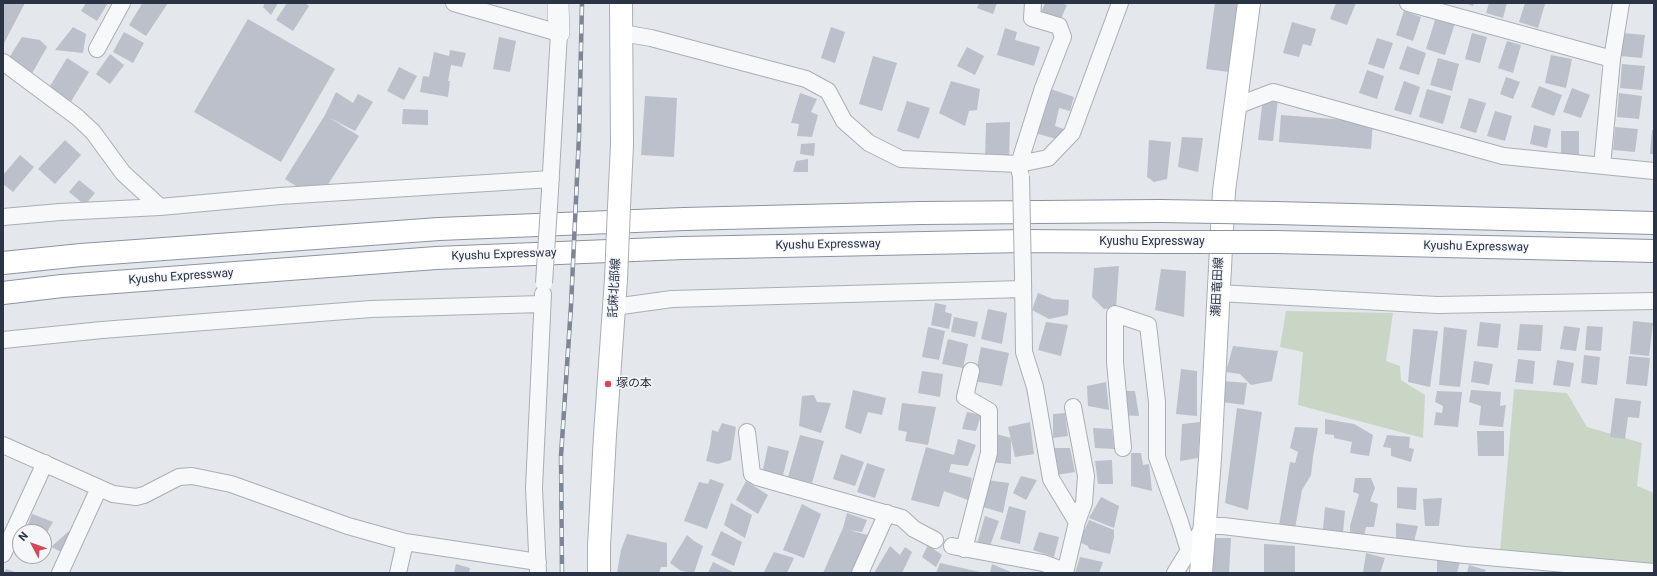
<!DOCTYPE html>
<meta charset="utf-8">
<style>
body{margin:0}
#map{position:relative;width:1657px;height:576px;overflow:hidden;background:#e4e7ec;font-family:Roboto,sans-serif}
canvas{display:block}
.frame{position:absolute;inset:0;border:4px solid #2b3445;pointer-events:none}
.north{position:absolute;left:12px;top:524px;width:40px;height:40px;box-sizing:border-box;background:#f4f6f9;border:1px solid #a4a8b1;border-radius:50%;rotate:311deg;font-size:11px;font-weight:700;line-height:16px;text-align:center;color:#2b3445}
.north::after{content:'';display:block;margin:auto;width:14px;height:18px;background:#d1495b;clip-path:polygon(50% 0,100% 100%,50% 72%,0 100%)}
</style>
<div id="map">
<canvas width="1657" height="576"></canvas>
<div class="frame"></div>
<div class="north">N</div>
</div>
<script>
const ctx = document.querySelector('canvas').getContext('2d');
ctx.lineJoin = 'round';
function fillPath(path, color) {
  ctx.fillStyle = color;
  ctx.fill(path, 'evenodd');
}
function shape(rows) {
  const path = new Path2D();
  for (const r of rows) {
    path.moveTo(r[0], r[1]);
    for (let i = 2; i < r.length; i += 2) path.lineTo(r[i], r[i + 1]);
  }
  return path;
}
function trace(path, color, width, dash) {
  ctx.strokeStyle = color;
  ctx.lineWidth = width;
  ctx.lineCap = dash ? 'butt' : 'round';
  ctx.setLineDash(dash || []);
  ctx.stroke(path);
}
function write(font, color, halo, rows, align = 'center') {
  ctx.font = font + ' Roboto,"Noto Sans JP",sans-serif';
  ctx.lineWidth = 3;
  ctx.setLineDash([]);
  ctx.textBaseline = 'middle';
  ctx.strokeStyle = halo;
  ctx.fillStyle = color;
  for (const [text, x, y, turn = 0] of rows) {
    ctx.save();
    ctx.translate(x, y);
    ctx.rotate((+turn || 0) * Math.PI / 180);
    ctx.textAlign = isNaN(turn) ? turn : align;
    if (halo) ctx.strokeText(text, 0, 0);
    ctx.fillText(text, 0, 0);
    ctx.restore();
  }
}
fillPath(shape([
 [1286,311,1393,313,1386,361,1400,366,1401,380,1425,395,1423,438,1298,405,1303,352,1280,347],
 [1514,389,1567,393,1587,427,1642,443,1637,486,1654,493,1654,565,1500,552]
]), '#c9d6c5');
fillPath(shape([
 [3,3,25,3,3,45],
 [86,3,108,3,97,21,81,11],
 [141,3,168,3,146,36,129,25,142,4],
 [265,3,278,3,271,15,263,7],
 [287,3,305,3,309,6,293,31,276,20],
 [979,3,997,3,993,14,977,8],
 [1045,3,1061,3,1067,5,1059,23,1040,15],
 [1215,3,1238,3,1229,72,1206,69],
 [1336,3,1356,3,1347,25,1330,19],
 [1464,3,1474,3,1473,6],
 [1489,3,1507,3,1503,18,1486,13],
 [1525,3,1545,4,1538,28,1519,22],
 [1404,11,1421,17,1413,41,1396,35],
 [1436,17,1455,23,1445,55,1426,49],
 [248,19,335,69,281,162,194,112],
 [1292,22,1316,29,1311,46,1303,44,1299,57,1283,53],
 [73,27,86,34,83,53,55,50],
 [831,27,845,32,835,63,821,58],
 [1005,28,1017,32,1015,40,1040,47,1034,66,997,55],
 [124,32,144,43,133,63,113,52],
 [1472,33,1487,37,1480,63,1465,59],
 [1622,33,1645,35,1642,58,1620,56],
 [22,37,40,40,47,47,30,77,7,61],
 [499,37,516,41,510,72,493,69],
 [1377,38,1393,43,1384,69,1368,64],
 [1507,41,1521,45,1513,73,1498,68],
 [1407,46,1426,53,1419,75,1399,69],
 [967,47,984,56,975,75,957,66],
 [450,50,466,53,462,67,451,65,448,81,450,81,448,97,420,92,423,76,429,77,434,52,449,56],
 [110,54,124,65,110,84,96,74],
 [1551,55,1572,59,1566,88,1545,83],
 [873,56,897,63,882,111,859,104],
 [67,58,89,72,69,105,47,91],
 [1438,58,1459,64,1452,91,1430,85],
 [1622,64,1645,66,1642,90,1620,88],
 [399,67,417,76,404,100,387,91],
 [1367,70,1384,76,1377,99,1359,93],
 [1506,77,1520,82,1513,99,1500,94],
 [951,81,980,89,977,110,969,111,965,126,939,113],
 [1404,81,1420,87,1411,115,1394,110],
 [1539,86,1562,95,1554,116,1531,107],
 [1048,88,1074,97,1070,111,1059,108,1055,126,1064,129,1060,140,1035,133],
 [1572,88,1590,95,1581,118,1563,112],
 [1427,89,1451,96,1443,124,1419,117],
 [336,92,353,103,358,94,373,102,355,131,328,117,359,136,318,200,285,179,325,115],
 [800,93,817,99,811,112,818,115,812,137,797,136,799,124,791,123],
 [1619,93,1642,96,1639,119,1617,117],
 [645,96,677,98,674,157,641,155],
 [1263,98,1278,99,1273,141,1258,140],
 [1469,98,1486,103,1476,133,1460,128],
 [907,101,930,108,919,139,897,131],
 [403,109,428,110,428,125,402,124],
 [1495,111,1512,116,1505,141,1487,136],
 [1281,115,1373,122,1371,149,1279,142],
 [1010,122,1009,164,985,159,986,123],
 [1534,125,1551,129,1547,148,1530,144],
 [1615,127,1638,129,1635,152,1613,150],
 [1652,130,1654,130,1654,154,1650,154],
 [1561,131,1579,131,1579,155,1561,155],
 [1182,137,1203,138,1198,172,1178,167],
 [65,140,81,155,55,184,38,169],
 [1149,140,1171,142,1167,179,1154,182,1147,177],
 [815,143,814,156,800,154,801,144],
 [20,155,34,167,13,192,3,184,3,175],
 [808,159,808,172,793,172,796,161],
 [79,180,95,193,85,205,69,192],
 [1119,266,1116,308,1104,309,1092,297,1094,268],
 [1161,269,1186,271,1184,317,1155,310],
 [1038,293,1053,299,1069,300,1068,315,1049,319,1032,310],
 [935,303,946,305,945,312,952,314,949,329,931,325],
 [988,309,1007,313,1002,344,981,339],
 [954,317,978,322,975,337,951,332],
 [1633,321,1653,323,1649,356,1630,354],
 [1046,322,1068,325,1061,356,1038,350],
 [1480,322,1501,324,1498,348,1477,346],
 [1520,324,1543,325,1541,351,1517,350],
 [1564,326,1580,328,1576,351,1560,349],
 [1587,326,1603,327,1601,351,1585,350],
 [928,327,945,331,939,360,922,357],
 [1444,327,1467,330,1460,387,1439,385],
 [1413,329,1438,331,1430,387,1408,382],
 [948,339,968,344,963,368,942,364],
 [1233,346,1278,351,1272,381,1251,385,1240,374,1226,372],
 [981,347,1009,353,1002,386,974,381],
 [1584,355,1600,357,1597,385,1581,383],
 [1629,356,1650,358,1647,386,1626,384],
 [1518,359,1535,361,1533,384,1515,382],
 [1557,360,1574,363,1570,387,1553,385],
 [1474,361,1493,364,1489,385,1471,382],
 [1181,369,1197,371,1197,416,1176,414],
 [922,371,943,374,940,397,918,393],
 [1223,381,1247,383,1244,405,1222,402],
 [1106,382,1109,410,1088,406,1087,386],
 [853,390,886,398,882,415,868,412,861,434,845,428],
 [1471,390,1501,392,1500,406,1506,405,1503,427,1479,425,1481,406,1469,402],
 [1120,391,1135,391,1139,416,1122,415],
 [1437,391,1462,392,1458,427,1434,425,1436,412,1442,413,1443,406,1435,402],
 [814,395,817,402,831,403,821,433,799,426,802,396],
 [1615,398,1641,401,1639,418,1628,417,1625,439,1610,437],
 [902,403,936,407,928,445,905,441,907,432,898,430],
 [1237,408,1262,412,1248,510,1225,503],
 [967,412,981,415,976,431,962,429],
 [1065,413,1068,436,1053,438,1053,414],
 [1325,419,1354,424,1373,435,1369,456,1350,453,1352,442,1334,438,1334,435,1325,434],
 [1030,422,1034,454,1015,457,1008,427],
 [1200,422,1198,458,1180,461,1182,424],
 [722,423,736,427,731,460,718,464,706,461,710,445,712,430,718,432],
 [1295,427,1318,428,1313,457,1311,475,1302,490,1295,528,1279,525,1290,462,1295,463,1298,452,1290,448],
 [1093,428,1112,429,1114,449,1095,448],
 [1477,431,1504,431,1504,456,1478,456],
 [989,432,1011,438,1011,464,989,462],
 [800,435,824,441,812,483,788,477],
 [1387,435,1410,437,1409,448,1414,449,1411,462,1391,456,1391,448,1383,447],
 [958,439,976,445,968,466,951,464,949,472,972,478,968,500,944,491,939,507,911,500,926,447,954,455],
 [768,446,789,451,782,479,762,474],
 [1052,448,1070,448,1075,472,1056,475],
 [1131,453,1141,453,1143,465,1149,464,1152,491,1131,486],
 [841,454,864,462,855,486,833,479],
 [1112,460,1113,484,1098,484,1095,461],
 [867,463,885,469,875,498,857,492],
 [1021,476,1037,480,1026,500,1013,493],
 [1355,478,1371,478,1375,488,1370,501,1378,504,1374,527,1366,527,1364,536,1350,535,1350,526,1359,494,1353,492],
 [710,479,724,484,707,529,684,521,699,482,708,484],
 [987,480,1009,483,1003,513,980,506],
 [746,481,768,495,758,514,736,500],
 [1397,487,1417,488,1416,510,1397,508],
 [1101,497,1119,506,1114,528,1089,518],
 [1442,498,1439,526,1425,526,1423,499],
 [731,503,752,515,745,538,724,525],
 [802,504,821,514,804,558,783,550],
 [1009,506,1026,511,1020,544,1000,539],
 [1325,507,1345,511,1343,532,1323,529],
 [847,513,867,520,862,532,848,530,868,535,851,573,823,573,843,528],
 [32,514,53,522,44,537,44,532,25,532],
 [985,516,999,521,990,546,977,544],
 [1089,520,1114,530,1114,537,1110,554,1089,549,1088,546,1079,542],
 [1396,523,1418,526,1412,549,1396,543],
 [74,530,64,553,51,547,69,531],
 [721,531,742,542,734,566,711,555],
 [1039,532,1059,537,1054,557,1033,550],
 [627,534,667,543,667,567,661,567,659,573,617,573,621,550],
 [687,535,694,541,703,546,694,573,681,571,670,563],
 [1209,538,1231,538,1229,573,1209,573],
 [1264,544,1295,546,1295,573,1264,573],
 [928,545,942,555,936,567,922,557],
 [890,546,900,555,905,547,912,552,902,573,874,573],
 [774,552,794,558,787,573,764,572],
 [1366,553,1385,558,1380,573,1363,573],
 [1080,557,1103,562,1099,573,1075,573],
 [1437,560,1460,561,1457,573,1437,573],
 [713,562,735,573,708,573],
 [940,563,980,572,980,573,936,573],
 [456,564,470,568,469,573,454,573],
 [992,564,1013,573,990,573],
 [1469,565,1486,570,1484,573,1467,573],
 [6,569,18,573,4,573]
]), '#bbc0ca');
const minor = shape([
 [454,3,559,33,550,190],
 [1408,3,1612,59],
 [622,33,651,38,806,79,828,91,844,121,869,143,901,159,1019,164,1048,158,1072,133,1120,3],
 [97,49,122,3],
 [3,62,77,117,93,132,123,173,160,207],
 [1236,106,1273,92,1503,156,1654,171],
 [1602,166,1612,59,1621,3],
 [1020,173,1019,164,1043,88,1063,37,1059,26,1032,18,1033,3],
 [3,217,60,212,160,207,280,196,551,179],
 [1023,278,1024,352,1035,387,1051,479,1077,522,1065,573],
 [1218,293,1437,305,1654,301],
 [614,307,672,299,1023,289],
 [3,340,102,330,371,309,542,304],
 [1073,407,1086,476,1084,503,1077,522],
 [747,432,752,474,757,477,902,518,914,529,935,540],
 [3,445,113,494,136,497,144,495,179,477,192,476,231,484,348,526,405,542,538,562],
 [1123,448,1115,362,1115,314,1148,325,1157,402,1157,457,1180,522,1189,551],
 [952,546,1043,563,1065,571],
 [964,549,989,453,989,411,965,397,971,371],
 [3,554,45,463],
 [60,573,99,488],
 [398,573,405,542],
 [538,573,534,488,543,294],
 [860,573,887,513],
 [1175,573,1204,526,1223,526,1465,555,1654,572]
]);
const tertiary = shape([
 [558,3,559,33]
]);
const secondary = shape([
 [619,207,622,145,621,3],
 [599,573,599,546,605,435,616,279],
 [1201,573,1210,459,1224,191,1249,3]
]);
const motorway = shape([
 [1276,213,1654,223],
 [1276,242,1654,251],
 [3,263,81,255,439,229,684,219,921,213,1160,211],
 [3,293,62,286,436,258,683,248,1023,241,1157,242]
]);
trace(minor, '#a9aeb7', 18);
trace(tertiary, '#a9aeb7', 22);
trace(secondary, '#a9aeb7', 24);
trace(motorway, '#8b94a3', 24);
trace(minor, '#f7f8fa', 16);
trace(tertiary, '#f7f8fa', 21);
trace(secondary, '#fff', 22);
trace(motorway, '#fff', 22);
const rail = shape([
 [562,573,561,456,571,306,579,136,582,3]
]);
trace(rail, '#7d8696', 4.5);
trace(rail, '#f4f6f9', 3, [9]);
const minorBridge = shape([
 [1021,176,1023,277],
 [544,283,550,191]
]);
const secondaryBridge = shape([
 [616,279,619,207]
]);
const motorwayBridge = shape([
 [1160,211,1276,213],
 [1157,242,1276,242]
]);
trace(minorBridge, '#a9aeb7', 18, []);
trace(secondaryBridge, '#a9aeb7', 24, []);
trace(motorwayBridge, '#8b94a3', 24, []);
trace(minorBridge, '#f7f8fa', 16);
trace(secondaryBridge, '#fff', 22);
trace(motorwayBridge, '#fff', 22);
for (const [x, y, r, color] of [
 [608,384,4,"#d1495b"]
]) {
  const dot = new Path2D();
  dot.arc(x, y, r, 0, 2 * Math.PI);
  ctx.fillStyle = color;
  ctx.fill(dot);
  trace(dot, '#f4f6f9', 1.5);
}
write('12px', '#2b3445', '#f4f6f9', [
 ["Kyushu Expressway",1152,242],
 ["Kyushu Expressway",828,245,-1],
 ["Kyushu Expressway",1476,247,1],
 ["Kyushu Expressway",504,255,-2],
 ["Kyushu Expressway",181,277,-4],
 ["瀬田竜田線",1218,287,-87],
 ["託麻北部線",615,288,-87]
]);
write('12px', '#2b3445', '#f4f6f9', [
 ["塚の本",616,384]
], 'left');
</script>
